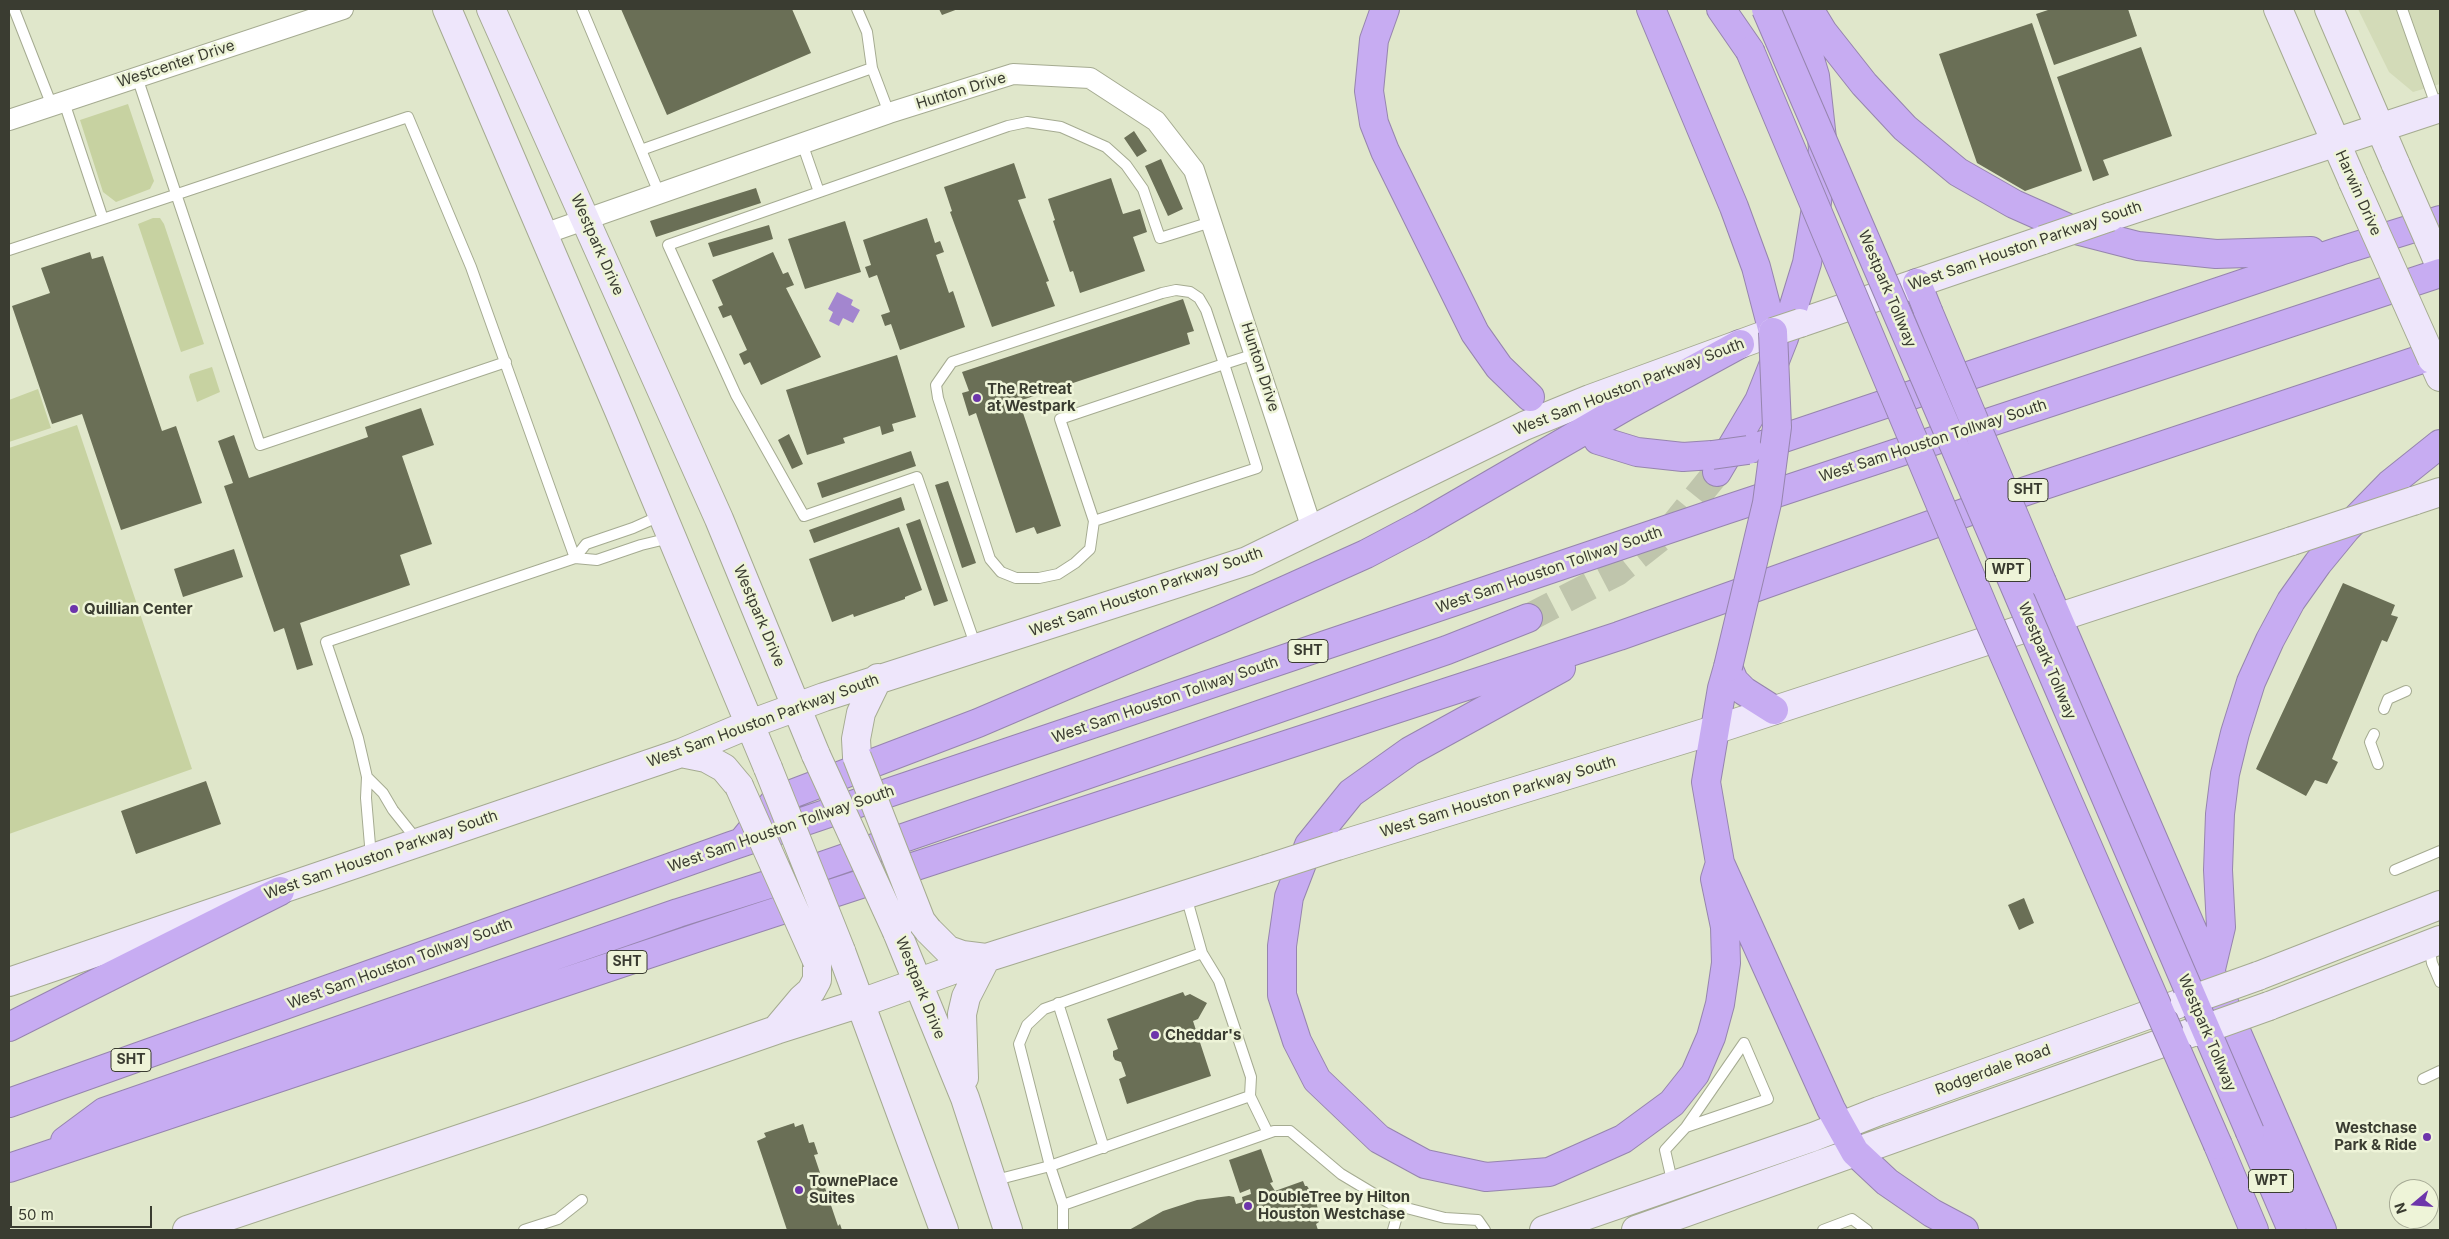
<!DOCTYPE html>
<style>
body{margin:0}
#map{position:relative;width:2449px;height:1239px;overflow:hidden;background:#e0e7cb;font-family:Inter,sans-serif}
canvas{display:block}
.frame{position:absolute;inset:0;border:10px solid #3a3c31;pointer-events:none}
.north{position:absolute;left:2389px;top:1179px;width:50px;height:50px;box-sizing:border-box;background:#eef4d8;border:1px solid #a6aa95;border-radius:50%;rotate:252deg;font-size:14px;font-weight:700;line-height:20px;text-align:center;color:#3a3c31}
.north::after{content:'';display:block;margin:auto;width:18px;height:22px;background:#6d35ab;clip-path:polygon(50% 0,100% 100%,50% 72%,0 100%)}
.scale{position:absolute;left:10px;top:1206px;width:142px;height:22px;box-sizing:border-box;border:2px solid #3a3c31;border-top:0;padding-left:6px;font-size:15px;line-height:18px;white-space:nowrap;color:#3a3c31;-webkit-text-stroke:4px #eef4d8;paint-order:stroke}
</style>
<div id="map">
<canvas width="2449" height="1239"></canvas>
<div class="frame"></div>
<div class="north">N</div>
<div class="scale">50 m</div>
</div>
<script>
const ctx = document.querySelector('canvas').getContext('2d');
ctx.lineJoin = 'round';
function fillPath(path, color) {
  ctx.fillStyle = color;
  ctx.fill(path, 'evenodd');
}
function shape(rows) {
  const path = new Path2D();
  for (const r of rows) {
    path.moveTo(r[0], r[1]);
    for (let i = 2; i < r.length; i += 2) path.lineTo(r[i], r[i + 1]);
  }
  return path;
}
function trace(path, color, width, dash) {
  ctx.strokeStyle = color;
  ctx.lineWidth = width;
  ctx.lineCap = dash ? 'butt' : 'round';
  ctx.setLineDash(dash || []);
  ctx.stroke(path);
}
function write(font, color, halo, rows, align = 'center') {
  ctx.font = font + ' Inter,sans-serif';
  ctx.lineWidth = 5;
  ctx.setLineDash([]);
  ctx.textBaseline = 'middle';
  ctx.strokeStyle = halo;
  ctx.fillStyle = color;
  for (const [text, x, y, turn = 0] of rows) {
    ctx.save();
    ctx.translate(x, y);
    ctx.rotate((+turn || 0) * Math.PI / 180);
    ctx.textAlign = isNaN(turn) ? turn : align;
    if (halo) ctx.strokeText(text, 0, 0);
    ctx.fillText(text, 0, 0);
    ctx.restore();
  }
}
fillPath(shape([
 [2358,9,2440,9,2440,84,2413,92,2389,72]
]), '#d3dbb8');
fillPath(shape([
 [128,104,154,181,150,189,116,202,103,192,80,120],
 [153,218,160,218,164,224,204,344,181,352,138,224],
 [212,367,220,392,197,402,189,377,190,374],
 [38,389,51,428,9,442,9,400],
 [77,425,192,769,9,834,9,448]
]), '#c7d2a1');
fillPath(shape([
 [837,292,853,300,851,305,860,310,853,323,843,318,839,326,829,321,833,312,828,309]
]), '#a386cf');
fillPath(shape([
 [621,9,792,9,811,53,667,115],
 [939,9,958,9,942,15],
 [2051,9,2128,9,2137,36,2054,65,2036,14],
 [2032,23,2082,171,2025,191,1977,163,1939,54],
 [2141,47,2172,136,2103,160,2109,175,2093,181,2057,77],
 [1134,131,1147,151,1137,157,1124,138],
 [1161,159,1183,209,1168,216,1145,166],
 [1014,163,1026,198,1018,200,1049,281,1046,282,1055,306,992,327,950,212,952,211,944,187],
 [1111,178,1123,214,1140,209,1147,232,1133,237,1145,271,1080,293,1073,271,1070,272,1053,221,1055,220,1048,199],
 [756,188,761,203,656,237,650,221],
 [927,218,935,243,940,241,944,252,936,255,949,293,953,291,965,327,900,350,891,324,885,326,881,315,890,312,877,275,869,278,865,267,871,265,863,240],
 [845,221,861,272,805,289,788,239],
 [769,225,773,239,713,257,708,243],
 [90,252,92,259,103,256,162,431,176,426,202,503,121,530,82,414,52,424,12,306,50,293,41,268],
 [773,252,783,274,788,272,794,285,786,288,821,357,761,385,750,362,744,365,739,354,747,350,731,315,723,318,718,307,723,305,712,280],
 [1183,299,1194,331,1187,333,1190,344,1019,401,1061,526,1037,534,1034,527,1016,533,976,413,969,416,962,393,969,391,962,372],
 [897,355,916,417,892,424,894,431,882,435,880,426,843,438,845,443,807,455,786,390],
 [421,408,434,445,402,456,432,544,400,555,410,585,300,623,313,665,297,670,284,628,274,632,224,486,233,483,218,441,234,435,249,478,368,437,365,427],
 [789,434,803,464,792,469,778,440],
 [911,451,916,466,822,498,817,483],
 [948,481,976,563,962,568,935,485],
 [901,497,905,510,814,543,809,530],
 [920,519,948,601,934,606,906,524],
 [899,527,922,590,905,597,905,599,854,617,853,614,832,622,809,559],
 [234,549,243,577,183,597,174,569],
 [2343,583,2395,605,2391,615,2398,617,2387,642,2382,640,2332,759,2338,762,2327,784,2315,780,2306,796,2256,769],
 [206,781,221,824,136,854,121,811],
 [2024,898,2034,923,2019,930,2008,905],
 [1183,992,1185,996,1190,994,1207,1003,1198,1019,1193,1021,1211,1076,1127,1104,1119,1079,1126,1076,1121,1062,1115,1060,1113,1056,1113,1051,1118,1049,1107,1019],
 [794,1123,795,1127,803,1124,809,1143,814,1142,818,1154,814,1155,838,1226,840,1224,842,1230,787,1230,757,1141,766,1137,764,1133],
 [1261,1149,1273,1182,1270,1183,1275,1191,1303,1181,1305,1186,1307,1186,1315,1197,1319,1214,1319,1222,1316,1224,1318,1230,1129,1230,1163,1211,1197,1200,1229,1196,1234,1197,1236,1204,1243,1202,1242,1197,1251,1194,1250,1189,1240,1193,1229,1160]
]), '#6a6f56');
trace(shape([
 [1528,618,1617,572,1671,529,1717,472]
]), '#bfc5ac', 28, [28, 14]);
const lane = shape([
 [14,9,52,106],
 [582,9,659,193],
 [857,9,867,32,872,68,889,113],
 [2402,9,2437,108],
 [137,77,260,445,506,362],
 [802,143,819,192],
 [641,150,872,68],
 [103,219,408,117,471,267,575,558],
 [9,250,103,219,64,102],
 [1094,521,1090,549,1075,563,1058,574,1039,578,1016,578,1001,572,990,559,938,398,936,385,952,362,1162,293,1176,290,1190,292,1199,298,1206,310,1224,364,1241,417,1257,468,1094,521,1060,419,1224,364,1255,354],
 [575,558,586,544,633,528,662,515],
 [976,647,917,477,804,516,736,395,668,245,1008,126,1027,122,1061,127,1106,147,1126,165,1143,189,1160,238,1211,222],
 [2384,709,2388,699,2406,691],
 [2374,734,2370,742,2378,764],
 [367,777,383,793,393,810,417,840],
 [371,857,366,798,367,777,358,738,326,642,575,558,597,560,641,545,670,538],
 [2395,870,2440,851],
 [2429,946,2432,963,2440,982],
 [1058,1003,1104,1148],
 [2423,1079,2440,1071],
 [1250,1096,1268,1133],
 [1686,1127,1768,1099,1744,1043],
 [992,1181,1050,1166,1250,1096,1251,1077,1219,981,1202,953],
 [1673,1185,1665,1150,1686,1127,1744,1043],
 [1063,1205,1050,1166,1019,1044,1027,1025,1044,1009,1202,953,1186,896],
 [524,1230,558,1219,582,1200],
 [1063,1230,1063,1205,1274,1131,1290,1131,1341,1174,1391,1204,1445,1218,1478,1220,1485,1230],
 [1393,1230,1400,1206],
 [1823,1230,1852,1219,1867,1230]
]);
const street = shape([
 [9,120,343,9],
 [544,234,889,113,1013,74,1090,78,1156,121,1194,170,1312,529]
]);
const secondary = shape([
 [447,9,619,411,768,768],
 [491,9,719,519,816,755],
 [2278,9,2353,182],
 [2329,9,2396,165],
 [2110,217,2440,108],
 [2428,238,2440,266],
 [1800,323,2043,240],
 [2432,359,2440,377],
 [2413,501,2440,492],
 [681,753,706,758,724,768,739,786],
 [857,757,856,739,861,713,878,678],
 [1337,846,1714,730,2292,541],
 [928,930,948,950,962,955,986,958,966,997,962,1014,964,1078],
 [897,932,965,1098,1008,1230],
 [841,951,944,1230],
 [2258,976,2440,905],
 [9,982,681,753,750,724,824,697,1247,561,1524,426,1590,399,1773,332],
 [2269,1006,2440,940],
 [776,1030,802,999,811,991,817,980,817,961],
 [187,1230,534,1114,776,1030,861,1003,986,958,1266,869],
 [1544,1230,1813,1137,1879,1111,2181,1003],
 [1636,1230,2193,1032]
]);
const highway = shape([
 [1385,9,1374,40,1369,91,1374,123,1385,151,1475,333,1499,367,1530,397],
 [1651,9,1734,207,1756,267,1773,332],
 [1721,9,1750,51],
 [1809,9,1823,32,1864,84,1905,128,1958,172,2014,204,2068,228,2138,246,2216,254,2311,251],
 [1917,283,1928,311],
 [1598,440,1637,452,1683,457,1712,455],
 [1754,448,2340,251,2440,220],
 [1717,472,1759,401,1784,338,1807,263,1817,202,1823,148,1815,76,1795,9],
 [2042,582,2322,1230],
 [1728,667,1722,688,1706,782,1720,863,1831,1109,1855,1152,1887,1182,1932,1213,1964,1230],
 [1728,667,1734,681,1744,691,1774,710],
 [1561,668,1410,751,1351,793,1309,845,1289,897,1282,946,1282,995,1297,1041,1317,1080,1379,1139,1425,1164,1486,1177,1549,1172,1623,1139,1672,1103,1695,1074,1711,1037,1720,1004,1726,963,1725,927,1715,879,1720,863],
 [743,841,776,800,978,723,1219,620,1366,554,1421,525,1628,405,1740,344],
 [2210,973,2221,927,2218,870,2220,814,2225,774,2235,733,2251,682,2270,640,2291,601,2318,563,2346,529,2390,484,2440,444],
 [9,1027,280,891],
 [9,1103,731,846,1725,510,2440,273],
 [2250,1132,2292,1230],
 [65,1141,104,1112,678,913,776,882,1447,650,1528,618],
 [2218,1145,2254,1230],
 [9,1168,705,935,1619,636,2023,492,2440,353]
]);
trace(lane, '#a5ab91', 12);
trace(street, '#a5ab91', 22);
trace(secondary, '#a5ab91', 30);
trace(highway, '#9685ae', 30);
trace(lane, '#fff', 10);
trace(street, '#fff', 20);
trace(secondary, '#eee6fb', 28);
trace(highway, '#c7acf2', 28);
const secondaryBridge = shape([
 [2396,165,2428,238],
 [2353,182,2432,359],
 [2043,240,2110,217],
 [1773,332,1800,323],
 [2292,541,2413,501],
 [816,755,897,932],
 [857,757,921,921,928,930],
 [768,768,841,951],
 [739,786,817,961],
 [1266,869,1337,846],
 [2185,1002,2258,976],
 [2196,1032,2269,1006]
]);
const highwayBridge = shape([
 [1766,9,2250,1132],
 [1750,51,1991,625,2218,1145],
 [1928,311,2042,582],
 [1712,455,1748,450],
 [1728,667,1767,503,1777,427,1773,332]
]);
trace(secondaryBridge, '#a5ab91', 30, []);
trace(highwayBridge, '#9685ae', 30, []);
trace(secondaryBridge, '#eee6fb', 28);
trace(highwayBridge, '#c7acf2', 28);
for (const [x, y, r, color] of [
 [977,398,5,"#6d35ab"],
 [74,609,5,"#6d35ab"],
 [1155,1035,5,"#6d35ab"],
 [2427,1137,5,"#6d35ab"],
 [799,1190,5,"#6d35ab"],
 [1248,1206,5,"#6d35ab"]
]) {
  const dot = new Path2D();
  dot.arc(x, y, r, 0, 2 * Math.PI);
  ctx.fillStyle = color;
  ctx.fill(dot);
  trace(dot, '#eef4d8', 2);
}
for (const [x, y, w] of [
 [2028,490,40],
 [2008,570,45],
 [1308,651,40],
 [627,962,40],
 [131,1060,40],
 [2271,1181,45]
]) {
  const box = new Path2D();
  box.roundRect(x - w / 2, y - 11.5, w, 23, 4);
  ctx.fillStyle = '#eef4d8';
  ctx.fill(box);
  trace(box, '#3a3c31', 1);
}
write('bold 14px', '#3a3c31', null, [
 ["SHT",2028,490],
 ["WPT",2008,570],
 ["SHT",1308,651],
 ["SHT",627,962],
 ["SHT",131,1060],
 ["WPT",2271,1181]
]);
write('15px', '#3a3c31', '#eef4d8', [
 ["Westcenter Drive",176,64,-18],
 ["Hunton Drive",961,91,-17],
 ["Harwin Drive",2358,193,66],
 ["Westpark Drive",597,245,66],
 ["West Sam Houston Parkway South",2025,246,-19],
 ["Westpark Tollway",1887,289,67],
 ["Hunton Drive",1260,367,72],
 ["West Sam Houston Parkway South",1629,387,-21],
 ["West Sam Houston Tollway South",1933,441,-18],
 ["West Sam Houston Tollway South",1549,570,-19],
 ["West Sam Houston Parkway South",1146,592,-19],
 ["Westpark Drive",759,616,67],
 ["Westpark Tollway",2047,661,67],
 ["West Sam Houston Tollway South",1165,700,-19],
 ["West Sam Houston Parkway South",763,721,-20],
 ["West Sam Houston Parkway South",1498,797,-17],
 ["West Sam Houston Tollway South",781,829,-19],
 ["West Sam Houston Parkway South",381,855,-19],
 ["West Sam Houston Tollway South",400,964,-20],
 ["Westpark Drive",920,988,68],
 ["Westpark Tollway",2207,1033,67],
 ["Rodgerdale Road",1993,1070,-20]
]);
write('bold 15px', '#3a3c31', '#eef4d8', [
 ["The Retreat",987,389],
 ["at Westpark",987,406],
 ["Quillian Center",84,609],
 ["Cheddar's",1165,1035],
 ["Westchase",2417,1128,"right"],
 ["Park & Ride",2417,1145,"right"],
 ["TownePlace",809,1181],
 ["Suites",809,1198],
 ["DoubleTree by Hilton",1258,1197],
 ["Houston Westchase",1258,1214]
], 'left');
</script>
